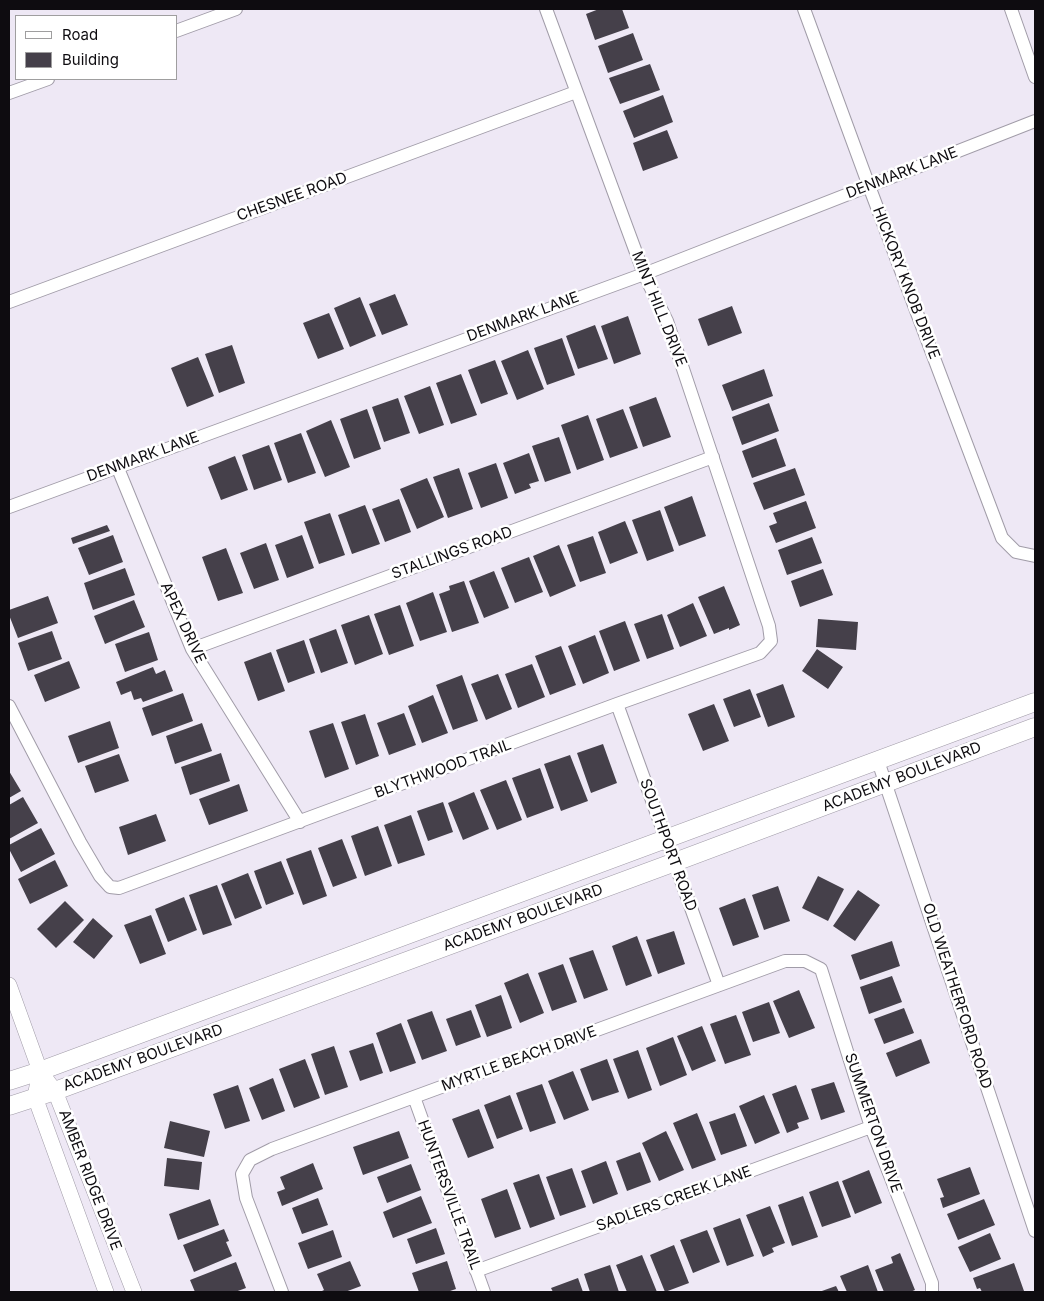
<!DOCTYPE html>
<style>
body{margin:0}
#map{position:relative;width:1044px;height:1301px;overflow:hidden;background:#eee8f5;font-family:Inter,sans-serif}
canvas{display:block}
.frame{position:absolute;inset:0;border:10px solid #0e0c10;pointer-events:none}
.legend{position:absolute;left:15px;top:15px;width:162px;height:65px;box-sizing:border-box;background:#fff;border:1px solid #9f9e9f;margin:0;padding:6px 9px;list-style:none;font-size:15px;color:#0e0c10}
.legend li{display:flex;align-items:center;gap:10px;height:25px}
.legend b{width:25px;border:1px solid #9f9e9f}
</style>
<div id="map">
<canvas width="1044" height="1301"></canvas>
<div class="frame"></div>
<ul class="legend">
<li><b style="height:6px;background:#fff"></b>Road</li>
<li><b style="height:14px;background:#45404a"></b>Building</li>
</ul>
</div>
<script>
const ctx = document.querySelector('canvas').getContext('2d');
ctx.lineJoin = 'round';
function fillPath(path, color) {
  ctx.fillStyle = color;
  ctx.fill(path, 'evenodd');
}
function shape(rows) {
  const path = new Path2D();
  for (const r of rows) {
    path.moveTo(r[0], r[1]);
    for (let i = 2; i < r.length; i += 2) path.lineTo(r[i], r[i + 1]);
  }
  return path;
}
function trace(path, color, width, dash) {
  ctx.strokeStyle = color;
  ctx.lineWidth = width;
  ctx.lineCap = dash ? 'butt' : 'round';
  ctx.setLineDash(dash || []);
  ctx.stroke(path);
}
function write(font, color, halo, rows, align = 'center') {
  ctx.font = font + ' Inter,sans-serif';
  ctx.lineWidth = 5;
  ctx.setLineDash([]);
  ctx.textBaseline = 'middle';
  ctx.strokeStyle = halo;
  ctx.fillStyle = color;
  for (const [text, x, y, turn = 0] of rows) {
    ctx.save();
    ctx.translate(x, y);
    ctx.rotate((+turn || 0) * Math.PI / 180);
    ctx.textAlign = isNaN(turn) ? turn : align;
    if (halo) ctx.strokeText(text, 0, 0);
    ctx.fillText(text, 0, 0);
    ctx.restore();
  }
}
fillPath(shape([
 [599,9,622,9,629,28,595,40,586,14],
 [633,33,643,60,608,73,598,46],
 [650,64,660,90,620,104,609,78],
 [663,95,673,122,634,138,623,111],
 [667,130,678,158,643,171,633,143],
 [395,294,408,325,382,335,369,304],
 [360,297,376,336,350,347,334,308],
 [732,306,742,333,708,346,698,319],
 [329,313,344,349,318,359,303,323],
 [628,316,641,354,614,364,601,326],
 [595,325,608,359,578,369,566,336],
 [562,338,575,375,547,385,534,348],
 [232,345,245,383,219,393,205,354],
 [528,350,544,389,517,400,501,361],
 [198,357,214,396,187,407,171,368],
 [495,360,508,394,481,404,468,370],
 [764,369,773,396,732,411,722,385],
 [461,374,477,415,451,424,436,383],
 [430,386,444,425,419,434,404,396],
 [656,397,671,437,643,447,629,407],
 [398,398,410,433,384,442,372,407],
 [769,403,779,431,742,445,732,417],
 [367,409,381,449,354,459,340,419],
 [623,409,638,448,610,458,596,419],
 [588,415,604,460,577,470,561,425],
 [331,420,350,467,325,477,306,431],
 [301,433,316,473,288,483,274,443],
 [559,437,571,473,545,482,532,446],
 [776,438,786,466,752,478,742,451],
 [269,445,282,480,254,490,242,455],
 [529,453,539,481,529,484,531,488,515,494,503,463],
 [235,456,248,490,221,500,208,467],
 [496,463,508,498,481,508,468,473],
 [459,468,473,509,448,518,433,477],
 [795,468,805,495,764,510,753,483],
 [427,478,444,517,417,529,400,489],
 [692,496,706,536,679,546,664,507],
 [399,499,411,532,385,542,372,509],
 [806,501,816,528,776,543,769,526,777,523,773,513],
 [365,505,380,544,352,554,338,515],
 [660,510,674,551,647,561,632,520],
 [330,513,345,555,319,564,304,522],
 [625,521,638,553,610,564,598,532],
 [107,525,110,531,73,544,71,538],
 [113,535,123,562,89,575,78,548],
 [302,535,314,568,287,578,275,545],
 [593,536,606,573,580,582,567,545],
 [812,537,822,563,787,575,778,550],
 [266,543,279,580,254,589,240,553],
 [559,545,576,586,550,597,533,556],
 [226,548,243,593,218,601,202,557],
 [529,557,543,592,515,603,501,568],
 [125,568,135,595,93,610,84,583],
 [823,569,833,595,800,607,791,581],
 [494,571,509,608,484,618,469,581],
 [464,581,479,623,452,632,439,594,450,590,449,586],
 [724,586,740,625,729,630,729,628,714,634,698,597],
 [433,592,447,632,420,641,406,603],
 [48,596,58,623,18,638,9,615,9,610],
 [134,600,145,627,105,644,94,616],
 [693,603,707,636,680,647,667,615],
 [400,605,414,646,389,655,374,614],
 [662,614,674,649,647,659,634,624],
 [369,615,383,654,355,665,341,625],
 [818,619,858,622,856,650,816,647],
 [625,621,640,661,614,671,599,631],
 [336,629,348,663,321,673,309,639],
 [52,631,62,659,28,671,18,643],
 [149,632,158,660,125,672,115,644],
 [595,635,609,673,583,684,568,646],
 [304,640,315,673,288,683,276,650],
 [561,646,576,685,550,695,535,656],
 [817,649,843,667,828,689,802,671],
 [271,652,285,691,258,701,244,662],
 [69,661,80,688,45,702,34,675],
 [532,664,545,697,518,708,505,674],
 [153,667,156,674,165,670,173,691,143,702,141,698,134,700,131,691,121,695,116,682],
 [498,674,512,709,486,720,471,684],
 [462,675,478,721,453,730,436,685],
 [783,684,795,717,768,727,756,694],
 [750,689,761,717,734,727,723,699],
 [183,693,193,721,152,736,142,708],
 [433,695,448,733,422,743,408,706],
 [714,704,729,741,703,751,688,714],
 [404,713,416,745,389,755,377,723],
 [365,714,379,756,356,765,341,722],
 [110,721,119,748,78,763,68,736],
 [202,723,212,751,175,764,166,736],
 [333,723,349,769,325,778,309,731],
 [603,744,617,783,591,793,577,753],
 [221,753,230,781,190,795,181,767],
 [119,754,129,781,95,793,85,766],
 [570,755,588,801,561,811,544,764],
 [540,768,554,808,527,818,512,778],
 [9,771,21,791,9,798],
 [506,780,522,820,497,830,480,790],
 [239,784,248,811,209,825,199,799],
 [474,792,489,829,463,840,448,803],
 [23,797,38,823,9,839,9,805],
 [443,802,453,832,428,841,417,811],
 [156,814,166,841,128,855,119,827],
 [411,815,425,855,398,864,384,825],
 [378,826,392,866,365,876,351,836],
 [41,828,55,854,21,872,9,849,9,845],
 [342,839,357,878,333,887,318,848],
 [311,850,327,896,303,905,286,859],
 [55,860,68,886,30,904,18,879],
 [281,861,294,894,266,905,254,871],
 [248,873,262,908,235,919,221,884],
 [818,876,844,889,828,921,802,908],
 [217,885,232,925,203,935,189,895],
 [778,886,790,921,764,930,752,895],
 [858,890,880,905,855,941,833,926],
 [184,897,197,930,168,942,155,909],
 [745,898,759,937,733,946,719,908],
 [65,901,84,920,56,948,37,929],
 [151,915,166,954,140,964,124,925],
 [93,918,113,936,94,959,73,942],
 [674,931,685,964,658,974,646,940],
 [637,936,652,976,626,986,612,946],
 [892,941,900,966,860,980,851,955],
 [593,950,608,990,584,999,569,958],
 [563,964,577,1002,552,1011,538,973],
 [528,973,544,1013,520,1023,504,983],
 [892,976,902,1002,869,1014,860,987],
 [799,990,815,1028,789,1038,773,1001],
 [501,995,512,1028,487,1037,475,1005],
 [769,1002,780,1033,753,1042,742,1012],
 [904,1008,914,1033,884,1044,874,1019],
 [471,1010,481,1037,456,1046,446,1019],
 [432,1011,447,1051,422,1060,407,1020],
 [736,1015,751,1055,725,1064,710,1024],
 [401,1023,416,1063,390,1072,376,1033],
 [702,1026,716,1061,692,1071,677,1036],
 [673,1037,687,1075,660,1086,646,1048],
 [921,1039,930,1063,896,1077,886,1053],
 [373,1043,383,1073,360,1081,349,1051],
 [334,1046,348,1087,325,1095,311,1054],
 [638,1050,652,1090,628,1099,613,1059],
 [305,1059,320,1098,294,1108,279,1069],
 [607,1059,619,1092,592,1101,580,1069],
 [573,1071,589,1110,564,1120,548,1081],
 [273,1078,285,1111,262,1120,249,1088],
 [834,1082,845,1112,821,1120,811,1089],
 [542,1084,556,1123,530,1132,516,1093],
 [238,1085,250,1121,225,1129,213,1094],
 [796,1085,809,1119,797,1123,799,1128,787,1133,772,1094],
 [510,1095,523,1129,497,1139,484,1105],
 [764,1095,780,1133,755,1144,739,1106],
 [479,1109,494,1148,468,1158,452,1119],
 [697,1113,716,1160,692,1169,673,1123],
 [735,1113,747,1146,721,1155,709,1122],
 [170,1121,210,1131,204,1157,164,1148],
 [399,1131,409,1158,363,1175,353,1147],
 [666,1131,684,1170,659,1181,642,1143],
 [640,1152,651,1182,627,1191,616,1161],
 [167,1158,202,1162,199,1190,164,1186],
 [606,1161,618,1194,593,1204,581,1171],
 [313,1163,323,1189,282,1206,277,1192,285,1189,280,1177],
 [411,1164,421,1190,387,1203,377,1177],
 [970,1167,980,1194,943,1208,940,1198,944,1197,937,1179],
 [572,1168,586,1207,560,1216,546,1177],
 [869,1170,882,1203,855,1214,842,1181],
 [539,1174,555,1219,530,1228,513,1183],
 [838,1181,851,1217,822,1227,809,1192],
 [507,1189,521,1229,495,1238,481,1199],
 [421,1196,432,1223,393,1238,383,1212],
 [803,1196,818,1237,792,1246,778,1205],
 [318,1198,328,1225,302,1234,292,1208],
 [210,1199,219,1225,178,1240,169,1214],
 [984,1199,995,1225,958,1240,947,1214],
 [770,1206,785,1243,772,1248,774,1252,763,1257,746,1215],
 [740,1218,754,1256,727,1266,713,1228],
 [436,1228,445,1254,416,1264,407,1239],
 [224,1229,229,1241,226,1242,232,1256,194,1272,183,1245],
 [333,1230,342,1257,308,1269,298,1243],
 [707,1230,720,1262,693,1273,680,1240],
 [990,1233,1001,1259,970,1272,958,1247],
 [674,1245,689,1283,665,1292,650,1255],
 [900,1253,915,1290,910,1292,884,1292,875,1270,893,1263,891,1257],
 [642,1255,657,1292,627,1292,616,1265],
 [350,1261,361,1286,345,1292,320,1292,324,1290,317,1274],
 [447,1261,456,1289,447,1292,419,1292,412,1273],
 [236,1262,246,1288,235,1292,195,1292,190,1280],
 [1014,1263,1024,1291,982,1292,980,1288,977,1289,973,1278],
 [610,1265,619,1292,590,1292,584,1274],
 [868,1265,878,1292,847,1292,840,1276],
 [578,1278,583,1292,553,1292,551,1288],
 [836,1286,839,1292,819,1292]
]), '#45404a');
const minor = shape([
 [804,9,869,186,1002,538,1016,552,1035,556],
 [1011,9,1035,77],
 [176,31,236,9],
 [9,93,48,79],
 [9,302,576,92],
 [117,466,192,649,300,822],
 [9,507,644,274,1035,121],
 [192,649,713,457],
 [617,704,719,985],
 [9,706,80,842,100,876,110,887,119,888,617,704,760,653,771,641,769,626,667,321,644,274,546,9],
 [878,761,1035,1231],
 [414,1097,484,1292],
 [476,1271,871,1127],
 [282,1292,246,1198,242,1174,250,1160,272,1149,785,961,805,961,821,969,871,1127,932,1283,932,1292]
]);
const tertiary = shape([
 [9,985,40,1071,55,1091,134,1292],
 [40,1071,35,1097,106,1292]
]);
const secondary = shape([
 [9,1081,40,1071,1035,702],
 [9,1106,55,1091,675,862,1035,727]
]);
trace(minor, '#a19ca8', 14);
trace(tertiary, '#a19ca8', 16);
trace(secondary, '#a19ca8', 19);
trace(minor, '#fff', 12);
trace(tertiary, '#fff', 15);
trace(secondary, '#fff', 18);
write('15px', '#0e0c10', '#fff', [
 ["DENMARK LANE",902,173,-21],
 ["CHESNEE ROAD",292,197,-20],
 ["HICKORY KNOB DRIVE",906,283,69],
 ["MINT HILL DRIVE",659,309,68],
 ["DENMARK LANE",523,317,-20],
 ["DENMARK LANE",143,457,-20],
 ["STALLINGS ROAD",452,553,-20],
 ["APEX DRIVE",183,623,65],
 ["BLYTHWOOD TRAIL",443,769,-20],
 ["ACADEMY BOULEVARD",902,777,-21],
 ["SOUTHPORT ROAD",668,845,70],
 ["ACADEMY BOULEVARD",523,918,-20],
 ["OLD WEATHERFORD ROAD",957,996,72],
 ["ACADEMY BOULEVARD",143,1058,-20],
 ["MYRTLE BEACH DRIVE",519,1059,-20],
 ["SUMMERTON DRIVE",873,1123,71],
 ["AMBER RIDGE DRIVE",90,1180,69],
 ["HUNTERSVILLE TRAIL",449,1195,70],
 ["SADLERS CREEK LANE",674,1199,-20]
]);
</script>
